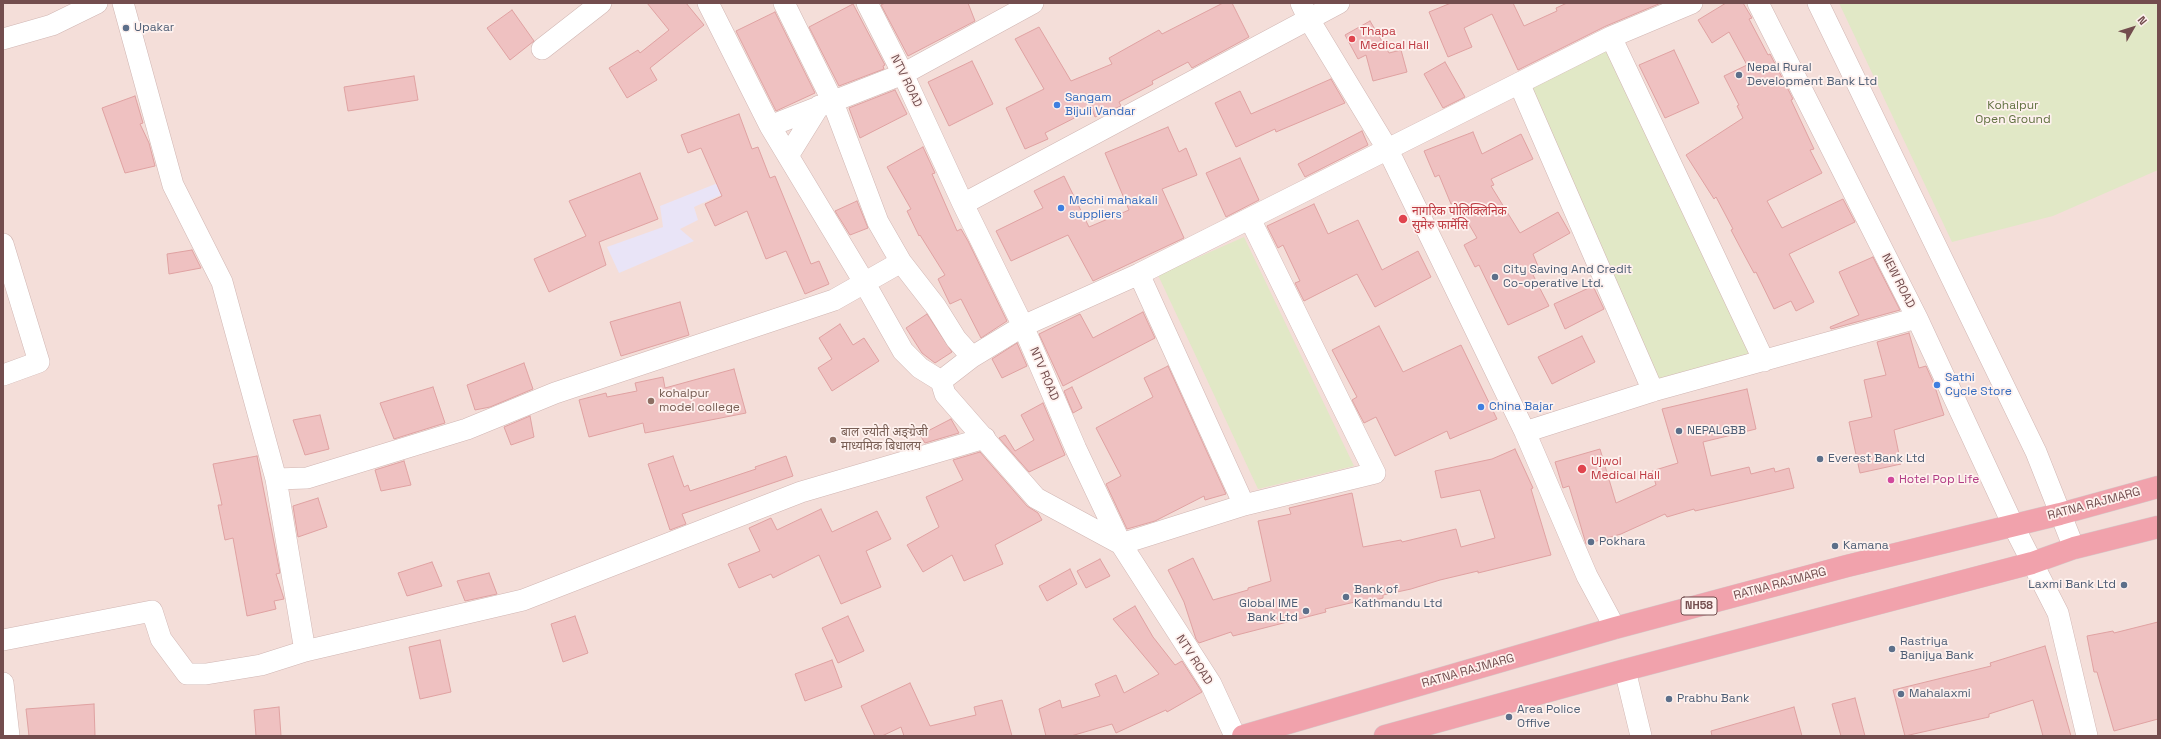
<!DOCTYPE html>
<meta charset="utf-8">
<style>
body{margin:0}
#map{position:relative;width:2161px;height:739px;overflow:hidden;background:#fbece7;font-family:"Space Grotesk",sans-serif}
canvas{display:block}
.frame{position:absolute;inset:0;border:4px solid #734d4e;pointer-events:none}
.north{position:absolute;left:2113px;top:8px;width:40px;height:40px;-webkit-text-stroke:3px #fef1ee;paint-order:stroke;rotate:51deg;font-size:11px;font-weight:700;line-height:16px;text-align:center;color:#734d4e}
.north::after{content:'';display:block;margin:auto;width:14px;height:18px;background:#734d4e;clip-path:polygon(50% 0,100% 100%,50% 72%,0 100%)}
</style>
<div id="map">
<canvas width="2161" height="739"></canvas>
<div class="frame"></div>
<div class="north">N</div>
</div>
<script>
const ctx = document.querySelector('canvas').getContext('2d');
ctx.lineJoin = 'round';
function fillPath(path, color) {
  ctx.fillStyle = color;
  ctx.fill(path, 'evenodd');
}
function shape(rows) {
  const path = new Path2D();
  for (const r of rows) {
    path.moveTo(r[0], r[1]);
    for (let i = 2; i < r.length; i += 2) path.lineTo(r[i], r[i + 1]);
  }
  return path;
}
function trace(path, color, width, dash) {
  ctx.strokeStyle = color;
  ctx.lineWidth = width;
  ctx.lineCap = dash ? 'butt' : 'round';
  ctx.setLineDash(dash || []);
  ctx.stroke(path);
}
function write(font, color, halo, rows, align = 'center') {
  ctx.font = font + ' "Space Grotesk","Noto Sans Devanagari",sans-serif';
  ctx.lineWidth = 3.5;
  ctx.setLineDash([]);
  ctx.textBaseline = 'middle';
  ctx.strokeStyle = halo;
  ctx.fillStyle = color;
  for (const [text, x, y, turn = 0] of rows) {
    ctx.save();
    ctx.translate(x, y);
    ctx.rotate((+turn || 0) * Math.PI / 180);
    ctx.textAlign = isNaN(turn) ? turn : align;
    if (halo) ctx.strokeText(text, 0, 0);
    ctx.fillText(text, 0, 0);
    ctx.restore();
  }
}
fillPath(shape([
 [3,3,2158,3,2158,736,3,736]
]), '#f4ded9');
fillPath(shape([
 [758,167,761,177,694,207,698,220,680,229,694,241,619,273,607,247,663,227,660,206]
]), '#e9e4f7');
fillPath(shape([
 [1839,3,2158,3,2158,170,2053,216,1952,242],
 [1611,37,1764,361,1653,391,1519,83],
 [1244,237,1354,466,1258,489,1158,275]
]), '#e1e8c6');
const building = shape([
 [647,3,686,3,704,25,650,68,657,80,627,98,609,68,638,50,640,53,669,30,647,3],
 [885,3,968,3,975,21,908,56,881,5,885,3],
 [1223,3,1232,3,1249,37,1192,68,1188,62,1152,81,1153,84,1119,102,1121,106,1095,117,1092,109,1045,133,1048,139,1025,149,1006,108,1044,89,1015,39,1039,27,1071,81,1112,64,1109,58,1159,30,1162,34,1223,3],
 [1451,3,1513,3,1524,26,1557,11,1556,8,1567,3,1661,3,1606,26,1518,70,1492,14,1464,28,1472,47,1448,57,1429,12,1451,3],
 [1726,3,1743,3,1752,18,1749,19,1768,55,1770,54,1793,99,1791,100,1814,149,1810,150,1822,173,1767,201,1782,228,1843,199,1855,222,1789,254,1814,302,1796,311,1791,301,1774,309,1756,272,1754,273,1740,247,1731,230,1733,229,1716,197,1714,199,1686,155,1743,118,1737,106,1739,105,1724,76,1747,65,1729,32,1712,43,1698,20,1726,3],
 [853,4,885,65,883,66,884,69,839,86,809,27,853,4],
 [512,10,534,41,510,60,487,28,512,10],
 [775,12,815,93,776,111,736,31,775,12],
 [1370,21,1389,53,1401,50,1407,72,1373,81,1366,55,1358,59,1345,35,1370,21],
 [1674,50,1699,103,1665,118,1639,65,1674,50],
 [972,61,993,104,949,126,928,82,972,61],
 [1445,62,1465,97,1443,108,1424,74,1445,62],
 [414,76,418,100,348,111,344,87,414,76],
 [1331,79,1345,103,1276,132,1275,129,1236,147,1215,103,1240,91,1251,114,1331,79],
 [895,90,907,114,860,138,849,108,895,90],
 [135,96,143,123,140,124,149,143,155,166,125,173,102,108,135,96],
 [739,114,752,149,758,147,770,178,775,176,811,264,819,261,829,284,805,294,786,251,766,259,747,211,715,226,705,204,722,196,701,148,688,153,681,135,739,114],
 [1168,127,1179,152,1186,148,1197,175,1162,189,1184,238,1093,281,1068,235,1011,261,996,231,1043,208,1034,191,1064,176,1089,227,1129,210,1105,153,1168,127],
 [1362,131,1368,145,1305,177,1298,164,1362,131],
 [1473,132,1482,154,1521,134,1533,159,1491,179,1494,185,1491,186,1520,233,1558,212,1570,233,1533,254,1540,271,1533,275,1549,306,1508,325,1479,265,1475,267,1464,245,1477,238,1456,202,1451,204,1439,175,1435,177,1424,151,1473,132],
 [923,147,935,173,932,174,957,231,961,229,968,241,1007,321,981,338,961,299,950,304,938,279,945,275,920,235,919,236,907,211,911,209,887,167,923,147],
 [1240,158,1259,200,1226,217,1206,173,1240,158],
 [640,173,658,219,599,242,606,265,549,292,534,259,586,236,569,201,640,173],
 [857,201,868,228,850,235,835,211,857,201],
 [1314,204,1328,234,1358,220,1382,270,1418,251,1431,277,1375,307,1357,274,1304,301,1295,283,1300,281,1283,245,1278,248,1267,226,1314,204],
 [192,250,201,268,169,274,167,254,192,250],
 [1873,257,1900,310,1831,329,1830,327,1859,315,1839,272,1873,257],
 [1593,286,1604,309,1565,329,1554,304,1593,286],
 [680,302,689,335,621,356,610,322,680,302],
 [1143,312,1155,338,1063,386,1039,334,1080,314,1093,338,1143,312],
 [927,314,952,352,935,363,922,353,906,328,927,314],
 [840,324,853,345,864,338,879,361,832,391,818,368,832,359,819,338,840,324],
 [1379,326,1403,372,1461,345,1497,419,1450,439,1447,431,1395,456,1376,417,1364,423,1352,400,1357,397,1332,350,1379,326],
 [1909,333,1919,368,1926,366,1934,384,1944,415,1894,430,1901,464,1860,473,1849,422,1872,417,1864,380,1886,375,1877,342,1909,333],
 [1582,336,1595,362,1552,384,1538,357,1582,336],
 [1017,343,1027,366,1002,378,992,359,1017,343],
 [524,363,533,389,490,407,475,410,467,385,524,363],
 [1168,366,1226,494,1205,500,1204,496,1155,521,1127,529,1106,484,1121,476,1096,428,1153,397,1144,378,1168,366],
 [734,369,746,413,645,433,643,423,589,437,579,400,606,393,607,397,637,391,635,383,663,377,665,388,734,369],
 [433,387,445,423,394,439,380,403,433,387],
 [1072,387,1082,408,1073,413,1064,391,1072,387],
 [1747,389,1756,429,1703,442,1711,476,1749,467,1751,474,1774,468,1775,472,1789,468,1794,488,1695,511,1694,509,1667,517,1665,514,1621,534,1586,544,1569,486,1563,488,1555,462,1600,449,1616,503,1656,485,1652,471,1678,463,1662,409,1747,389],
 [1043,403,1065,455,1029,472,999,438,1005,435,1015,451,1034,440,1021,415,1043,403],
 [320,415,329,449,305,455,293,420,320,415],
 [530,416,534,437,511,445,504,427,530,416],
 [951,419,959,433,925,443,920,435,951,419],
 [1515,449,1533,488,1531,489,1551,555,1478,573,1478,571,1440,580,1411,589,1383,595,1383,598,1359,604,1359,601,1325,609,1326,612,1233,636,1231,632,1199,643,1196,639,1184,602,1168,570,1193,558,1213,600,1248,590,1248,588,1271,581,1258,521,1291,514,1289,508,1352,493,1363,547,1401,540,1402,542,1456,529,1461,547,1495,538,1480,490,1441,498,1435,471,1492,459,1515,449],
 [980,452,1027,506,1038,513,1042,520,995,545,1003,564,964,581,952,555,923,572,907,545,939,527,926,497,963,480,953,460,980,452],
 [257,456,280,573,276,574,284,599,274,601,276,609,247,616,233,538,225,540,218,505,222,505,213,464,257,456],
 [673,456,684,487,688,485,690,491,756,469,755,467,786,456,793,476,682,514,686,524,670,530,648,464,673,456],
 [404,461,411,485,381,491,375,470,404,461],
 [318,498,327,527,298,537,293,506,318,498],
 [821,509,832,532,877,511,891,539,866,551,881,587,841,604,819,555,773,578,771,574,739,588,728,564,760,551,749,528,771,518,777,530,821,509],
 [1100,559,1110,576,1086,588,1077,571,1100,559],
 [432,562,442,586,407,596,398,573,432,562],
 [1070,569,1077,584,1047,601,1039,586,1070,569],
 [489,573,497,594,465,601,457,581,489,573],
 [1135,606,1153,637,1175,665,1182,661,1202,692,1167,712,1166,710,1116,733,1112,724,1071,736,1046,736,1039,709,1060,700,1062,708,1100,696,1095,684,1116,675,1124,693,1159,674,1113,619,1135,606],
 [575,616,588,653,563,662,551,624,575,616],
 [848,616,864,651,838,663,822,628,848,616],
 [2158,622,2158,719,2114,731,2097,672,2094,672,2087,636,2113,631,2114,633,2158,622],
 [440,640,451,692,420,699,409,647,440,640],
 [2045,646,2071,736,2043,736,2033,700,1989,714,1989,717,1905,736,1893,690,1991,666,1990,663,2045,646],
 [832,660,842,687,805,701,795,674,832,660],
 [910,683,930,726,976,715,974,707,1002,700,1012,736,904,736,901,727,882,736,875,736,861,706,910,683],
 [1855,698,1865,736,1841,736,1832,704,1855,698],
 [94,704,95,736,29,736,26,709,94,704],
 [279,707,281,736,256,736,254,710,279,707],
 [1794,707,1802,736,1712,736,1711,731,1794,707]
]);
fillPath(building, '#efc1c1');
trace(building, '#e0a2a2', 1);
const street = shape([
 [123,3,173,185,222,282,276,479,305,651],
 [708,3,770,126,864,282,903,351,920,368,941,381],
 [784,3,832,100,878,222,901,262,936,307,956,339,972,357,941,381,945,394,1036,498,1121,544,1244,505,1375,473,1250,219],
 [867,3,903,74,963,204,1023,326,1076,449,1121,544,1211,684,1235,736],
 [1301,3,1308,18,1388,150,1525,432,1587,576,1615,628],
 [1758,3,1917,318,2013,525,2058,613,2087,736],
 [1818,3,2036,452,2074,548],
 [1611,37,1764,361],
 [3,39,52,25,97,3],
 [542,49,601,3],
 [1519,83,1653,391],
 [770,126,903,74,1033,3],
 [788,156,819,106],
 [963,204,1339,3],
 [3,244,39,362,3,375],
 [1139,274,1244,505],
 [972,357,1023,326,1139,274,1611,37,1692,3],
 [1525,432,1653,391,1917,318],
 [276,479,307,478,467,429,555,393,834,300,901,262],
 [3,640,152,611,161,639,187,674,206,674,261,665,305,651,523,600,801,492,985,438],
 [1625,670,1641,736],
 [3,683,9,736]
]);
const highway = shape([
 [1243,736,1615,628,1847,566,2060,514,2158,487],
 [1385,736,1625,670,2032,563,2074,548,2158,527]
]);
trace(street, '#d1b6b3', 22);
trace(highway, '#d5caca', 23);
trace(street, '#fff', 21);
trace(highway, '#f1a2ac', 22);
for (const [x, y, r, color] of [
 [126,28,4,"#5c6f8a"],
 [1352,39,4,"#e0444e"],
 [1739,75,4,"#5c6f8a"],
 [1057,105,4,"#3f7fe0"],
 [1061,208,4,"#3f7fe0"],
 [1403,219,5,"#e0444e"],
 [1495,277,4,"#5c6f8a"],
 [1937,385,4,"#3f7fe0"],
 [651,401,4,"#8d6e63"],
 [1481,407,4,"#3f7fe0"],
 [1679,431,4,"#5c6f8a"],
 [833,440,4,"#8d6e63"],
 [1820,459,4,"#5c6f8a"],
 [1582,469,5,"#e0444e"],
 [1891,480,4,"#d1479c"],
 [1591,542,4,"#5c6f8a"],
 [1835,546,4,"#5c6f8a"],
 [2124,585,4,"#5c6f8a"],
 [1346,597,4,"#5c6f8a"],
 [1306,611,4,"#5c6f8a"],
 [1892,649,4,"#5c6f8a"],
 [1901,694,4,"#5c6f8a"],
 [1669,699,4,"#5c6f8a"],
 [1509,717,4,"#5c6f8a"]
]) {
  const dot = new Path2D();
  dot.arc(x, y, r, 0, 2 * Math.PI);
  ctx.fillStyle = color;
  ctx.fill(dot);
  trace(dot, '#fef1ee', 1.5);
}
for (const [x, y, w] of [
 [1699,606,36]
]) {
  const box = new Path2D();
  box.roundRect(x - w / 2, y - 9, w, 18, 3);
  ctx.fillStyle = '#fef1ee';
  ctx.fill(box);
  trace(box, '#734d4e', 1);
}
write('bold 11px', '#734d4e', null, [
 ["NH58",1699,606]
]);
write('12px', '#4e5e75', '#fef1ee', [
 ["Upakar",134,28],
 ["Nepal Rural",1747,68],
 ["Development Bank Ltd",1747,82],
 ["City Saving And Credit",1503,270],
 ["Co-operative Ltd.",1503,284],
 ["NEPALGBB",1687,431],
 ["Everest Bank Ltd",1828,459],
 ["Pokhara",1599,542],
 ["Kamana",1843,546],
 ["Laxmi Bank Ltd",2116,585,"right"],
 ["Bank of",1354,590],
 ["Kathmandu Ltd",1354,604],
 ["Global IME",1298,604,"right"],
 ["Bank Ltd",1298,618,"right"],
 ["Rastriya",1900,642],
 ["Banijya Bank",1900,656],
 ["Mahalaxmi",1909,694],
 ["Prabhu Bank",1677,699],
 ["Area Police",1517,710],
 ["Offive",1517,724]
], 'left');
write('12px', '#be3a42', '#fef1ee', [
 ["Thapa",1360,32],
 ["Medical Hall",1360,46],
 ["नागरिक पोलिक्लिनिक",1412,212],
 ["सुमेरु फार्मेसि",1412,226],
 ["Ujwol",1591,462],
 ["Medical Hall",1591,476]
], 'left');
write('12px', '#734d4e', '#fef1ee', [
 ["NTV ROAD",906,81,64],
 ["NEW ROAD",1898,281,63],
 ["NTV ROAD",1044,374,67],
 ["RATNA RAJMARG",2094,504,-15],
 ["RATNA RAJMARG",1780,584,-15],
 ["NTV ROAD",1194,660,57],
 ["RATNA RAJMARG",1468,671,-16]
]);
write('12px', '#366cbe', '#fef1ee', [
 ["Sangam",1065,98],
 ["Bijuli Vandar",1065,112],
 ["Mechi mahakali",1069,201],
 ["suppliers",1069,215],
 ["Sathi",1945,378],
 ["Cycle Store",1945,392],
 ["China Bajar",1489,407]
], 'left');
write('12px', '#637343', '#fef1ee', [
 ["Kohalpur",2013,106],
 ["Open Ground",2013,120]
]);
write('12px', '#785e54', '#fef1ee', [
 ["kohalpur",659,394],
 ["model college",659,408],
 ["बाल ज्योती अङ्ग्रेजी",841,433],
 ["माध्यमिक बिधालय",841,447]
], 'left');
write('12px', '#b23c85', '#fef1ee', [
 ["Hotel Pop Life",1899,480]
], 'left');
</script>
